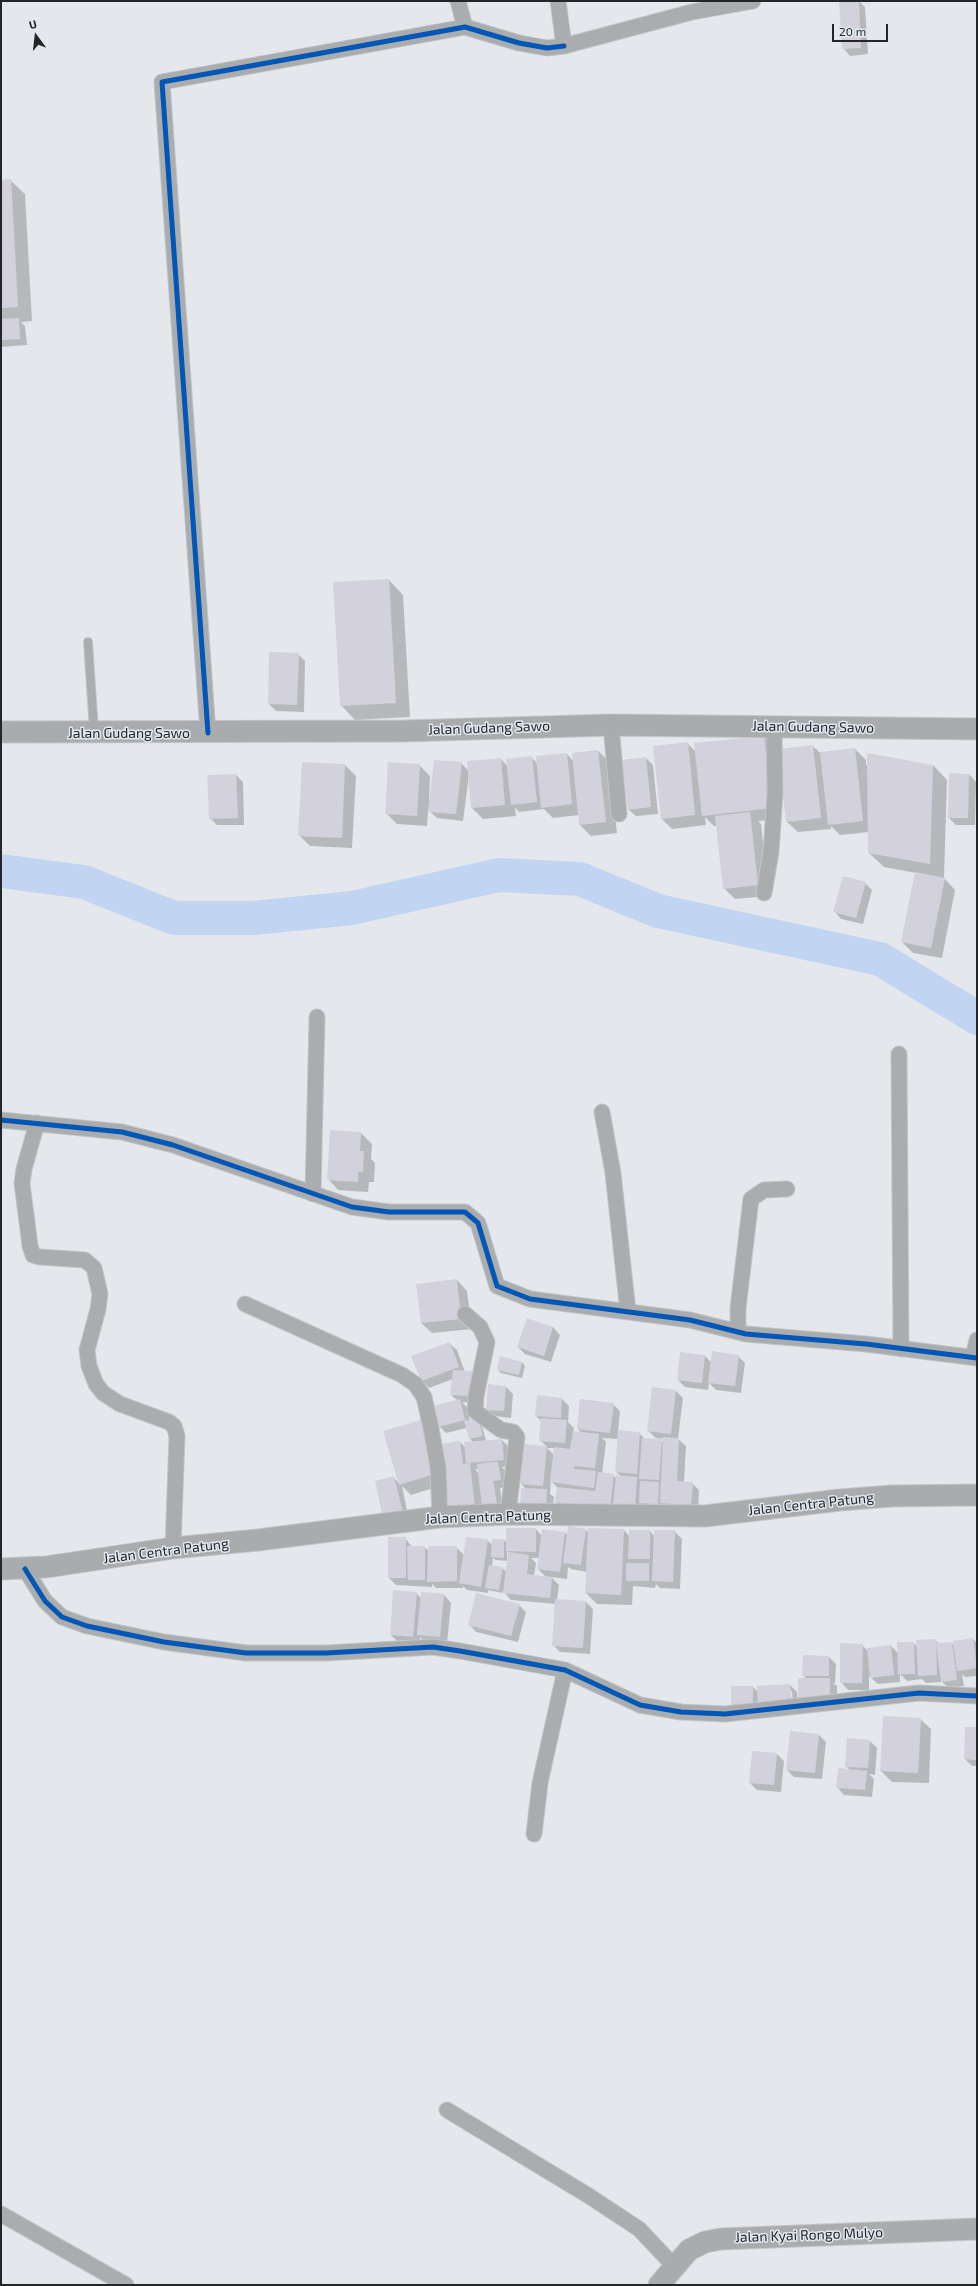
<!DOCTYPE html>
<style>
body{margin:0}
#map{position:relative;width:978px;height:2286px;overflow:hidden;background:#e4e8ec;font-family:"Exo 2",sans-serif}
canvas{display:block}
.frame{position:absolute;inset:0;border:2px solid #232628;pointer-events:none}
.north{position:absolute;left:16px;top:16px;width:40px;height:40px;-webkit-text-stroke:3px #e1e8ef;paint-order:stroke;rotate:345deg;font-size:11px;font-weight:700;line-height:16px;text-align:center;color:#232628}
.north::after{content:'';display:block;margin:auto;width:14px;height:18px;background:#232628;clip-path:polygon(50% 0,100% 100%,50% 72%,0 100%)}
.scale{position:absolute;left:832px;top:24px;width:56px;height:18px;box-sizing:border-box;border:2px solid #232628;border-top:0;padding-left:5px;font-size:12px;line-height:14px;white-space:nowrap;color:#232628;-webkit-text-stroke:3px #e1e8ef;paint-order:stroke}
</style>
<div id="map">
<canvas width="978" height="2286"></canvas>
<div class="frame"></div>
<div class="north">U</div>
<div class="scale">20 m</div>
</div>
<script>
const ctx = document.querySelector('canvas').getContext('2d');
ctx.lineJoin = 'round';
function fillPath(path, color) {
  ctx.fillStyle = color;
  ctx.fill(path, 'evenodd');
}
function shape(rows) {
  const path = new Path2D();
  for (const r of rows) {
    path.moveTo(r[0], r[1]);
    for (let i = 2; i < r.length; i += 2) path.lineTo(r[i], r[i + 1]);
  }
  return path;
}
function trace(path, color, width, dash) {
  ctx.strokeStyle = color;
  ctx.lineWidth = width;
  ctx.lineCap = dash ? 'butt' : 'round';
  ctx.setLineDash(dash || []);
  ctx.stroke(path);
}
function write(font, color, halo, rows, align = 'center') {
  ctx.font = font + ' "Exo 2",sans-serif';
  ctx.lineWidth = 3;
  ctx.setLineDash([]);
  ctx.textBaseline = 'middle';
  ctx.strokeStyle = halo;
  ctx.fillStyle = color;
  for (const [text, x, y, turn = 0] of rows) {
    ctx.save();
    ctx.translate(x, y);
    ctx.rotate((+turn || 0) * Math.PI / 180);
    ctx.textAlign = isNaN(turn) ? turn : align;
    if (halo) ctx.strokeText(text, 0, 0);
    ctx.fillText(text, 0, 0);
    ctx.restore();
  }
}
fillPath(shape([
 [859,1,865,7,868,54,850,56,843,48],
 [10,180,25,194,32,321,21,322,25,326,27,345,1,347,1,181],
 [389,580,403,595,410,717,355,720,341,705],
 [270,653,298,654,305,661,304,712,276,711,269,704],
 [764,737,775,747,782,819,758,821,761,824,769,896,735,899,724,888,717,826,714,826,705,817,706,825,672,829,661,818,687,743,696,752],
 [813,746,822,755,855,749,866,760,866,765,933,765,947,780,944,878,955,890,942,958,913,953,902,942,916,873,884,867,869,853,869,832,840,835,831,826,831,829,798,832,787,822],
 [598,751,609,761,617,833,591,836,580,825,579,815,553,818,544,809,519,812,515,807,516,816,483,819,472,808,469,775,463,821,437,818,428,810,427,826,397,824,386,813,419,765,430,776,429,799,431,799,461,763,468,770,501,759,508,767,531,757,538,764,567,754,573,761],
 [646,758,653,765,658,814,636,816,628,809],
 [303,763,345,765,356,776,352,848,310,846,299,835],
 [969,774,976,782,975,825,956,825,949,818],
 [236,775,243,782,244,825,217,825,210,818,209,776],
 [865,883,872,890,863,924,841,919,834,911],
 [361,1133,372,1144,371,1159,375,1163,374,1182,369,1182,368,1192,338,1190,328,1179],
 [457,1280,467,1291,472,1329,432,1333,421,1323],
 [553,1327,560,1335,551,1362,525,1354,518,1347],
 [449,1343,457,1350,465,1372,472,1372,479,1379,477,1403,462,1402,467,1407,470,1421,481,1422,486,1441,502,1440,509,1447,510,1466,502,1467,505,1470,507,1487,500,1488,503,1511,486,1519,447,1484,411,1495,402,1486,409,1520,391,1525,394,1478,399,1483,420,1421,431,1432,444,1474,460,1442,466,1448,473,1442,470,1439,467,1428,446,1433,439,1426,457,1400,451,1395,453,1379,429,1388,422,1381,413,1357],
 [475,1469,478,1469,479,1474],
 [705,1356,712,1363,738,1356,745,1363,741,1393,716,1390,709,1383,708,1390,685,1387,678,1380],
 [522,1362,525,1366,522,1378,501,1373,498,1370],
 [506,1387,513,1394,511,1418,495,1416,487,1409],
 [676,1391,683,1398,678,1439,686,1446,684,1482,692,1483,699,1490,698,1511,563,1509,556,1502,558,1488,551,1481,550,1494,554,1497,552,1513,521,1484,547,1447,540,1440,542,1422,536,1416,562,1399,569,1406,568,1422,574,1428,573,1432,581,1433,578,1429,613,1404,620,1411,618,1431,639,1433,646,1440,661,1440,664,1443,665,1439,656,1438,648,1431],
 [602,1438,618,1439,616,1472,621,1476,617,1479,613,1475,602,1474,606,1442],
 [547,1448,555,1448,554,1455],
 [569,1527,586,1530,589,1533,589,1529,624,1530,629,1536,630,1531,650,1531,654,1536,674,1531,682,1539,680,1589,660,1588,656,1584,655,1588,633,1586,632,1605,597,1604,586,1593,587,1572,571,1569,568,1567,567,1579,551,1577,559,1585,557,1600,586,1602,593,1609,590,1654,560,1652,553,1645,556,1604,511,1600,503,1591,502,1593,488,1590,488,1593,467,1590,463,1586,463,1588,436,1588,432,1584,432,1587,396,1585,389,1578,405,1538,412,1547,424,1547,429,1551,456,1547,464,1555,487,1540,493,1546,504,1540,507,1543,536,1529,542,1536,565,1532,568,1536],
 [507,1551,509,1553,508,1559,507,1559],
 [493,1558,496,1560,508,1561,507,1572,502,1568,492,1566],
 [531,1558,539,1558,538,1569,546,1577,534,1576,536,1563],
 [416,1593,421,1598,444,1595,451,1603,447,1644,425,1641,420,1637,420,1644,398,1642,391,1635],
 [519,1605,526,1612,518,1642,476,1632,469,1624],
 [973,1639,977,1643,977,1676,965,1677,962,1674,964,1686,949,1688,942,1682,926,1683,922,1679,907,1681,900,1674,900,1682,878,1684,869,1676,869,1690,848,1690,841,1682,862,1645,868,1651,891,1646,899,1654,913,1643,917,1646,935,1640,939,1644,952,1643,955,1646],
 [829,1657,836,1664,835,1683,833,1683,837,1686,837,1705,806,1705,798,1697,807,1679,803,1675],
 [790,1685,797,1692,798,1711,760,1715,732,1687,753,1687,758,1692,758,1687],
 [790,1691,792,1691,793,1709],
 [920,1719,931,1729,929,1783,892,1782,881,1771],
 [977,1728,977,1766,972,1766,965,1759],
 [819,1735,826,1742,822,1779,794,1777,787,1770],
 [870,1741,877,1748,875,1775,869,1774,874,1779,872,1797,844,1795,837,1787,850,1770,846,1766],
 [777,1754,784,1761,781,1792,757,1790,750,1783]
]), '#0003');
trace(shape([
 [1,871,84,882,174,918,254,918,352,908,499,875,580,879,658,911,880,959,977,1018]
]), '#c1d5f2', 34);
fillPath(shape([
 [839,1,859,1,861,48,842,49],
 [11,179,18,307,1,308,1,180],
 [19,318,20,339,1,340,1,319],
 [389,579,396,703,340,706,333,582],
 [269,652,299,653,297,705,268,704],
 [764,736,772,808,737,812,735,788,737,812,702,816,694,743],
 [688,742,695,815,661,819,653,746],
 [813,745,821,818,786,822,778,749],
 [855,748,863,821,828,825,820,752],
 [598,750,606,822,579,825,572,753],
 [567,753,572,804,541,808,536,756],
 [867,753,933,765,930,864,868,853],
 [532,756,537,802,511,805,506,759],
 [646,757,651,807,628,810,622,760],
 [501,758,505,805,471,808,467,761],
 [434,760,462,762,456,814,428,812],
 [302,762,345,764,342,838,298,836],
 [388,762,420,764,417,816,385,814],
 [949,773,969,774,968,818,948,818],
 [236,774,238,818,209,819,207,775],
 [750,812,758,885,723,889,715,816],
 [915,872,945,878,931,948,901,942],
 [843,876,866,882,856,918,833,912],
 [330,1130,361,1132,360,1151,364,1151,363,1172,358,1172,358,1182,327,1180],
 [457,1279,461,1319,421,1323,416,1284],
 [527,1318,553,1327,544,1356,517,1347],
 [450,1342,459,1367,421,1381,411,1356],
 [712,1351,739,1355,735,1386,708,1383],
 [680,1352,705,1355,702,1383,677,1380],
 [500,1356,522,1362,519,1375,497,1370],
 [453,1370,472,1371,470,1396,450,1395],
 [488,1384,506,1386,504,1411,486,1410],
 [652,1387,676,1390,671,1434,647,1431],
 [537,1395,562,1398,561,1418,535,1416],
 [460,1399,465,1420,438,1427,433,1406],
 [580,1399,614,1403,610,1433,577,1429],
 [478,1418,483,1436,469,1439,464,1421],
 [541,1418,567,1420,565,1443,539,1441],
 [421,1420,437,1473,399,1485,383,1431],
 [618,1430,640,1432,637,1474,615,1472],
 [573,1431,599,1434,595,1468,574,1466,574,1469,596,1471,594,1488,550,1482,554,1447,570,1449],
 [663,1437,679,1438,677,1481,693,1482,691,1505,660,1503],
 [642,1438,662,1439,659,1480,639,1479],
 [502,1439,504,1460,466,1463,464,1442],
 [460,1441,463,1464,470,1463,475,1508,449,1512,440,1444],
 [523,1444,547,1446,543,1486,520,1484],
 [491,1462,498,1462,501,1480,493,1481,497,1504,482,1506,477,1464],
 [598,1472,614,1474,610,1508,555,1502,557,1487,595,1491],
 [616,1475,637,1477,635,1507,613,1505],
 [394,1476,403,1513,383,1518,375,1481],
 [640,1481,659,1482,658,1504,639,1503],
 [521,1488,547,1489,546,1507,520,1505],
 [568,1526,586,1529,581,1565,563,1563],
 [506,1528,536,1528,536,1552,506,1551],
 [588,1528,624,1529,621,1595,585,1593],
 [542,1529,565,1532,560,1572,537,1569],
 [629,1530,650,1530,650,1559,628,1559],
 [654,1530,675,1530,673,1582,652,1581],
 [388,1537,406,1537,406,1578,388,1578],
 [466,1537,488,1539,481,1587,459,1583],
 [492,1539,504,1539,504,1558,491,1557],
 [407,1546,425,1546,425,1580,408,1580],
 [428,1546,457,1546,457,1581,427,1582],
 [508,1552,529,1555,527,1574,552,1577,550,1598,503,1593],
 [626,1563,649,1563,649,1581,626,1581],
 [489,1565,503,1567,499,1590,485,1588],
 [393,1590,417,1592,413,1637,390,1635],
 [421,1592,444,1594,440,1637,417,1635],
 [476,1593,520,1604,511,1636,468,1625],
 [555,1599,586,1601,583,1648,552,1646],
 [973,1638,977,1668,957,1671,953,1641],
 [936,1639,937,1675,918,1676,916,1640],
 [897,1642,914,1642,915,1674,898,1674],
 [952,1642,957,1680,941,1682,936,1643],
 [840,1643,863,1644,862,1683,840,1683],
 [891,1645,894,1675,870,1678,867,1648],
 [803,1655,829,1656,829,1676,802,1676],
 [798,1678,830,1678,830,1698,798,1698],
 [790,1684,792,1704,758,1706,757,1686],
 [731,1686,753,1686,753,1708,731,1708],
 [883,1716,921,1718,918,1773,880,1771],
 [965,1727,977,1727,977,1760,964,1759],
 [790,1731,819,1734,815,1773,786,1770],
 [847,1738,870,1740,868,1768,845,1767],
 [752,1751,777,1753,774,1785,749,1783],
 [838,1768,867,1771,865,1790,836,1788]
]), '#d3d2dc');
const lane = shape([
 [88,642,94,731]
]);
const street = shape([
 [458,1,465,27],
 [558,1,564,46,692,12,753,1],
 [611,725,619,814],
 [208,733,162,82,465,27,519,43,547,48,564,46],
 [764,893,771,852,775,793,774,727],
 [899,1054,901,1349],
 [602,1112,613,1173,628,1312],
 [1,1120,122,1132,173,1145,352,1207,389,1212,465,1212,478,1223,497,1286,530,1299,690,1320,746,1334,866,1344,977,1358],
 [37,1123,24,1169,22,1183,30,1246,33,1255,40,1257,85,1260,94,1268,100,1294,98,1309,87,1350,89,1366,96,1384,103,1393,120,1404,169,1422,174,1426,177,1436,173,1548],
 [313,1194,317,1017],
 [245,1304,402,1375,415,1384,424,1397,431,1428,438,1467,440,1517],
 [465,1314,480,1327,487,1342,476,1396,475,1411,501,1430,513,1432,517,1437,508,1514],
 [738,1332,738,1308,751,1199,764,1190,787,1189],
 [973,1357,977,1340],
 [25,1569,45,1601,62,1617,87,1626,164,1642,246,1653,326,1653,433,1647,460,1651,565,1670,640,1705,681,1712,725,1714,919,1693,977,1696],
 [534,1834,540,1783,565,1670],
 [447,2110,589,2196,639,2229,674,2266],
 [1,2214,126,2285]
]);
const secondary = shape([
 [1,732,404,731,611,725,977,729],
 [1,1569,46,1567,173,1548,258,1540,440,1517,508,1514,705,1516,840,1500,892,1496,977,1495],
 [659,2285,689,2250,705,2242,721,2239,977,2229]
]);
trace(lane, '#c2c5c8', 10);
trace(street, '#c2c5c8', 17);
trace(secondary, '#c2c5c8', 23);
trace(lane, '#aaacad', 8);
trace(street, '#aaacad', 15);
trace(secondary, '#a8acad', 21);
trace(shape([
 [208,733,162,82,465,27,519,43,547,48,564,46],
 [1,1120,122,1132,173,1145,352,1207,389,1212,465,1212,478,1223,497,1286,530,1299,690,1320,746,1334,866,1344,977,1358],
 [25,1569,45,1601,62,1617,87,1626,164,1642,246,1653,326,1653,433,1647,460,1651,565,1670,640,1705,681,1712,725,1714,919,1693,977,1696]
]), '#0057b8', 5);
write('14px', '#232628', '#e1e8ef', [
 ["Jalan Gudang Sawo",813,727,1],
 ["Jalan Gudang Sawo",489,728,-2],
 ["Jalan Gudang Sawo",129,733],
 ["Jalan Centra Patung",811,1504,-6],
 ["Jalan Centra Patung",488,1517,-2],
 ["Jalan Centra Patung",166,1551,-7],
 ["Jalan Kyai Rongo Mulyo",809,2235,-2]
]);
</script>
